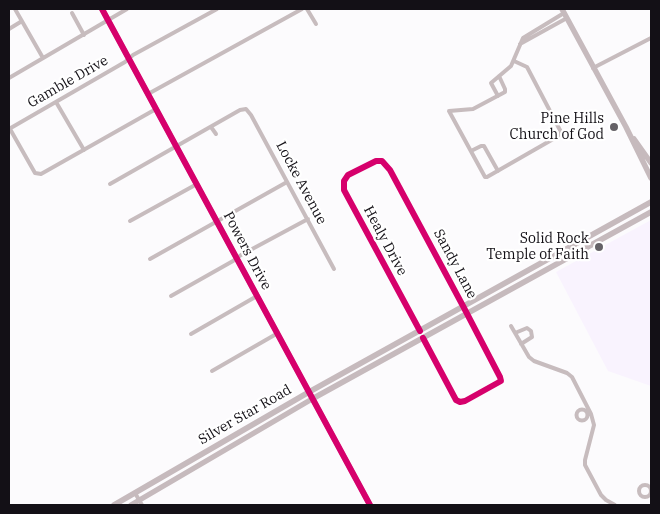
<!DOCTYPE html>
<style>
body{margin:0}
#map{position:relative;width:660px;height:514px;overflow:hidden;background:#fcfbfd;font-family:"IBM Plex Serif",serif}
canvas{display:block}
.frame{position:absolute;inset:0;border:10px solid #131016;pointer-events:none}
</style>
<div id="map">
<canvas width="660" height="514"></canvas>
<div class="frame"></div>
</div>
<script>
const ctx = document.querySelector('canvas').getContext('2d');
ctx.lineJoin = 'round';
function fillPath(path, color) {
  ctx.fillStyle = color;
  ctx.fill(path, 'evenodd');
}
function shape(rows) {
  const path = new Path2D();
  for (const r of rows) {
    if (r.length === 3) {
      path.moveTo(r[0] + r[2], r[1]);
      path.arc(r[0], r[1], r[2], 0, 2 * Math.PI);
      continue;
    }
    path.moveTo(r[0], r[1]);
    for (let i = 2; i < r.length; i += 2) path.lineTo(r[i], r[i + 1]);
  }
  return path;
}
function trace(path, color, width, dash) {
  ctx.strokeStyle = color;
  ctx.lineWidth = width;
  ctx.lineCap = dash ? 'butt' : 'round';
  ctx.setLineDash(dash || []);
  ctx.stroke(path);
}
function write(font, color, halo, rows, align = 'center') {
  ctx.font = font + ' "IBM Plex Serif",serif';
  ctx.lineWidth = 4.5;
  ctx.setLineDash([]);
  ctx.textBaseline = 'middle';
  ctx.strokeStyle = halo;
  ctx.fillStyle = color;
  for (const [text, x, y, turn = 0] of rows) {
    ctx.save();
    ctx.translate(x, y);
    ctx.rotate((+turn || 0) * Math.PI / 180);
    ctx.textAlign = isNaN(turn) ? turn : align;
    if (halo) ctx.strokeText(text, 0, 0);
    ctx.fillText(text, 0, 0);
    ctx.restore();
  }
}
fillPath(shape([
 [651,220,651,386,608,371,556,272]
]), '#f9f3fe');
trace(shape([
 [15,9,43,58],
 [307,9,316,24],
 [72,13,84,35],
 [9,29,22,21],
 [520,44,567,18],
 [593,68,651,38],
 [499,76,505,89,505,92,473,109,449,111,485,177,487,177,562,134,527,67,514,61],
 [9,78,127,9],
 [148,94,302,9],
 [498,96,491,83,511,66,523,38,564,13],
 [56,102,84,150],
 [211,127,216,134],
 [9,129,125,62,133,55,217,9],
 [10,129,35,173,41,174,156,109],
 [471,151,481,146,484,146,498,171],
 [110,184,240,110,246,109,251,115,334,269],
 [130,221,197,184],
 [150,259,287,182],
 [171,296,233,261,241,255,308,219],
 [511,326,529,357,534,361,567,373,572,377,591,414,594,425,585,460,585,465,601,495,606,500,615,505],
 [420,331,344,190,344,181,348,175,376,161,382,161,390,170,463,306,500,377,501,381,465,401,460,402,456,400,423,338],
 [515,333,527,328,531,331,532,337,521,344],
 [191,334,257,296],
 [212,371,278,333],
 [582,415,5.5],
 [645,491,6],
 [135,493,142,505]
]), '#c7bcbe', 4);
trace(shape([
 [102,9,370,505],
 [562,9,626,127,651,178],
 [634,139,651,163],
 [114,505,309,392,651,202],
 [131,505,312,399,651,212]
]), '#c6babd', 5.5);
trace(shape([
 [102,9,370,505],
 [420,331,344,190,344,181,348,175,376,161,382,161,390,170,463,306,500,377,501,381,465,401,460,402,456,400,423,338]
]), '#d6006c', 6);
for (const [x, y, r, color] of [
 [614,127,5,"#656267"],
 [599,247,5,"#656267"]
]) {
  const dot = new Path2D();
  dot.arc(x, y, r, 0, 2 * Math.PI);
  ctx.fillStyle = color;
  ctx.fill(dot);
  trace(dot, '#fff', 2);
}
write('14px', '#131016', '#fff', [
 ["Gamble Drive",68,82,-30],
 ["Locke Avenue",301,183,62],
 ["Healy Drive",385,241,62],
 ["Powers Drive",247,251,62],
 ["Sandy Lane",455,264,62],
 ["Silver Star Road",245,415,-30]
]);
write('14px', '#131016', '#fff', [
 ["Pine Hills",604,119],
 ["Church of God",604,135],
 ["Solid Rock",589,239],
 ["Temple of Faith",589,255]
], 'right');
</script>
